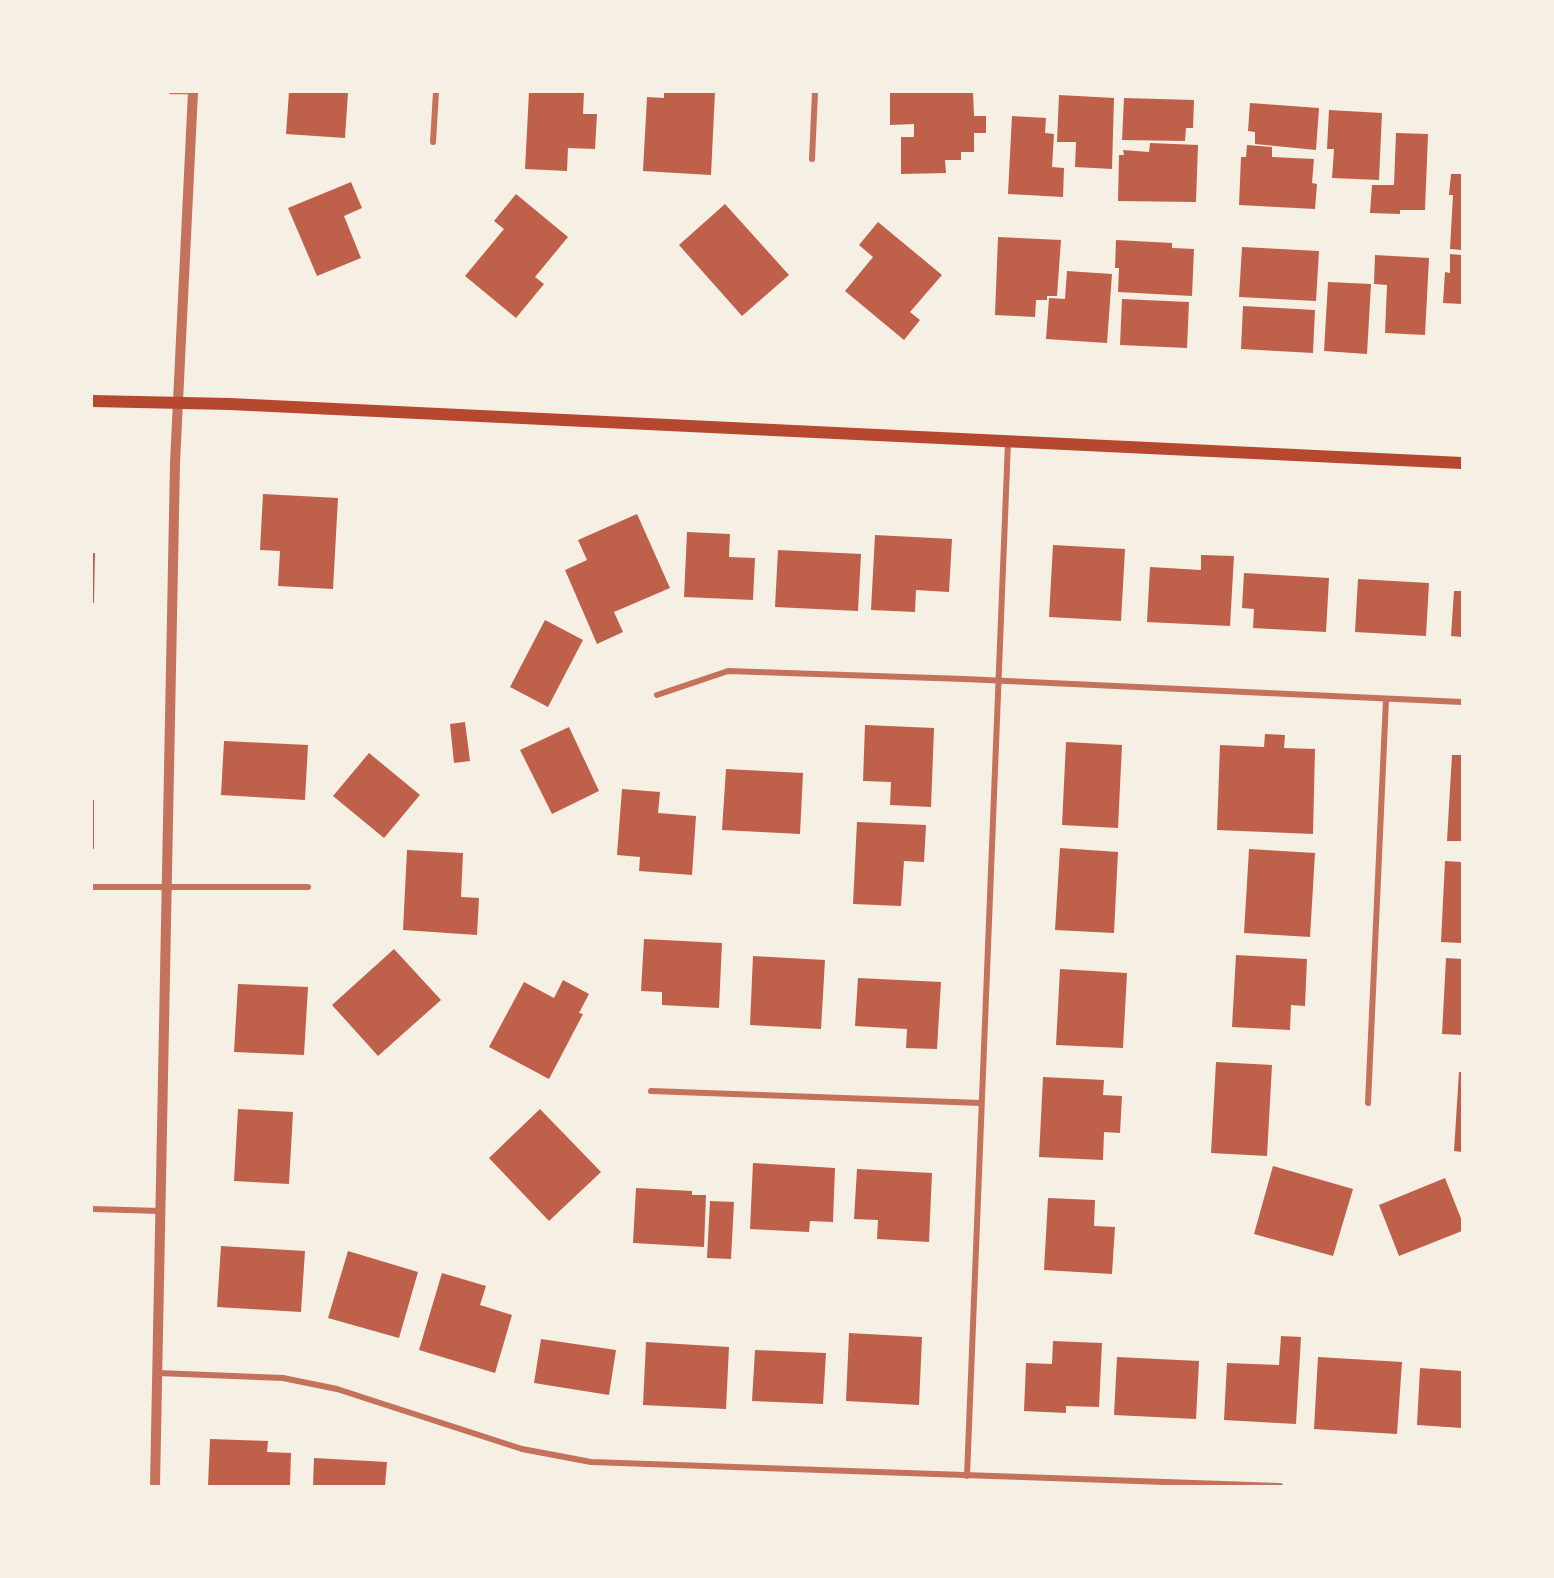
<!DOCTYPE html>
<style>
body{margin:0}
#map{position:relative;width:1554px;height:1578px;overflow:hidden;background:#f6efe4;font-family:"IBM Plex Sans",sans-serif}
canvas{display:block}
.frame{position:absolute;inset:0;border:93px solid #f6efe4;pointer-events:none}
</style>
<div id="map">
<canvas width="1554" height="1578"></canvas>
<div class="frame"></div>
</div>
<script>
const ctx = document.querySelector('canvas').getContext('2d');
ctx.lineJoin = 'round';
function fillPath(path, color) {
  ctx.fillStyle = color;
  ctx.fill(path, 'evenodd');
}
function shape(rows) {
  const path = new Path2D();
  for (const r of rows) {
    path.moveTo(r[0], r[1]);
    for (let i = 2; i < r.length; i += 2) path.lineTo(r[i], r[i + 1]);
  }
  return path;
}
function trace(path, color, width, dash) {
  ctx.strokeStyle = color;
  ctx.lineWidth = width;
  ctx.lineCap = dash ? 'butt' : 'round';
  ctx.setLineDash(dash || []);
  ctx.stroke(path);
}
fillPath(shape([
 [289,92,348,92,345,138,286,134],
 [529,92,584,92,583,114,597,114,595,149,568,148,567,171,525,169],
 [664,92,715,92,711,175,643,171,647,97,664,98],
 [890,92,973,92,974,116,986,116,986,133,974,133,974,152,961,152,961,160,945,160,946,173,901,174,901,137,914,137,914,124,890,125],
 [1059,95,1114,98,1112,169,1075,167,1076,142,1057,142],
 [1124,98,1194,100,1193,128,1186,128,1185,141,1122,140],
 [1250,103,1319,108,1316,150,1255,144,1255,132,1248,131],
 [1329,110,1382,113,1379,180,1332,178,1334,149,1327,149],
 [1012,116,1046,118,1045,133,1054,134,1052,167,1064,168,1063,197,1008,194],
 [1396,133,1428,134,1425,210,1400,210,1400,214,1370,213,1372,185,1394,185],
 [1150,143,1198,145,1196,202,1118,201,1119,155,1124,155,1123,150,1149,152],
 [1247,145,1272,147,1272,157,1314,159,1312,183,1317,184,1315,209,1239,205,1241,157,1246,157],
 [1451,174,1462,174,1462,250,1450,249,1453,195,1449,195],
 [351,182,362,208,344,216,361,258,317,276,288,208],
 [516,194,568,237,535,277,544,284,516,318,465,276,504,229,494,221],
 [725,204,789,275,742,316,679,245],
 [878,222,942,275,910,312,920,320,904,340,845,291,873,257,859,245],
 [998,237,1061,240,1057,296,1047,296,1047,300,1036,300,1035,317,995,315],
 [1116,240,1172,243,1172,248,1194,249,1192,296,1118,292,1119,268,1115,268],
 [1242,247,1319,251,1316,301,1239,297],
 [1450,254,1462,255,1462,304,1443,303,1445,272,1450,273],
 [1375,255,1429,258,1425,335,1385,333,1387,285,1374,284],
 [1067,271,1112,274,1107,343,1046,339,1049,298,1065,299],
 [1328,282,1371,284,1367,354,1324,351],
 [1122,299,1189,302,1187,348,1120,345],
 [1243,306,1315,310,1313,353,1241,349],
 [263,494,338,498,333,589,278,586,280,551,260,550],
 [637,514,670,588,614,612,623,632,597,644,565,570,587,560,578,540],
 [687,532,730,534,729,557,755,558,753,600,684,597],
 [875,535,952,539,949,592,916,590,915,612,871,610],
 [1053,545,1125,549,1121,621,1049,617],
 [778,550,861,554,858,611,775,607],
 [92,553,95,553,94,603,92,603],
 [1201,555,1234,556,1230,626,1147,622,1150,567,1201,570],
 [1244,573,1329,578,1326,632,1253,628,1254,609,1242,608],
 [1358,579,1429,583,1426,636,1355,632],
 [1454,591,1462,591,1462,637,1451,636],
 [545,620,583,640,548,707,510,687],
 [465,722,470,761,454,763,450,724],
 [865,725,934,728,931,807,890,805,891,782,863,781],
 [569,727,599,791,552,814,520,750],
 [1265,734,1285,735,1284,748,1315,749,1313,834,1217,830,1220,745,1264,747],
 [224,741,308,745,305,800,221,795],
 [1066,742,1122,745,1118,828,1062,825],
 [369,753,420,795,384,838,333,796],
 [1452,755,1462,755,1462,841,1447,841],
 [726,769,803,773,800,834,722,830],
 [622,789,660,792,658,813,696,816,692,875,639,871,640,857,617,855],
 [92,800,94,800,94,849,92,849],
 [857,822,926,825,924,862,904,861,901,906,853,904],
 [1060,848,1118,852,1114,933,1055,930],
 [1249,849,1315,853,1310,937,1244,933],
 [407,850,463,853,461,897,479,898,477,935,403,930],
 [1445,861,1462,862,1462,943,1441,942],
 [644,939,722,943,719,1008,662,1005,662,992,641,991],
 [394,949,441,1000,378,1056,332,1005],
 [1236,955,1307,959,1305,1006,1291,1005,1290,1030,1232,1027],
 [753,956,825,960,821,1029,750,1025],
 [1446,958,1462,959,1462,1035,1442,1034],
 [1060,969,1127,973,1123,1048,1056,1045],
 [858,978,941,982,937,1049,906,1048,907,1029,855,1026],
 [563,980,589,994,579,1013,583,1014,549,1079,489,1047,524,982,554,998],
 [238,984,308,987,304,1055,234,1052],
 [1216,1062,1272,1065,1267,1156,1211,1153],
 [1459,1072,1462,1072,1462,1152,1454,1151],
 [1043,1077,1104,1080,1103,1095,1122,1096,1120,1133,1104,1132,1103,1160,1039,1157],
 [238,1109,293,1112,289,1184,234,1181],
 [540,1109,601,1172,549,1221,489,1158],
 [753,1163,835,1168,833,1222,810,1221,809,1232,750,1229],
 [1273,1166,1353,1189,1333,1256,1254,1234],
 [857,1169,932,1173,929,1242,877,1239,878,1220,854,1219],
 [1445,1178,1462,1221,1462,1231,1399,1256,1379,1205],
 [636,1188,692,1191,692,1195,706,1195,704,1247,633,1243],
 [1048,1198,1095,1200,1094,1226,1115,1227,1112,1274,1044,1270],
 [710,1201,734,1202,731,1259,707,1258],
 [221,1246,305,1251,301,1312,217,1307],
 [348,1251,418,1272,399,1338,328,1318],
 [442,1273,486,1286,480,1305,512,1315,495,1373,419,1350],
 [849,1333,922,1337,919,1405,846,1401],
 [1281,1336,1301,1337,1296,1424,1224,1420,1227,1363,1279,1365],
 [541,1339,616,1350,609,1395,534,1383],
 [1053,1341,1102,1343,1099,1407,1066,1406,1066,1413,1024,1411,1026,1363,1052,1364],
 [646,1342,729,1347,726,1409,643,1405],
 [755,1350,826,1353,823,1404,752,1401],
 [1117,1357,1199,1361,1196,1419,1114,1415],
 [1318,1357,1402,1362,1397,1434,1314,1429],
 [1420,1368,1462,1371,1462,1428,1417,1425],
 [210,1439,268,1441,267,1452,291,1453,290,1486,208,1486],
 [314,1458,387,1462,385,1486,313,1486]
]), '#bf614a');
trace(shape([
 [171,92,193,92]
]), '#c5725c', 4.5);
trace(shape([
 [433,142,436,92],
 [812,159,815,92],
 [657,695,728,671,964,679,1462,702],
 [92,887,308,887],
 [651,1091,981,1103],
 [1368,1103,1386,699],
 [92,1209,161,1211],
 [158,1373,283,1378,337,1389,522,1449,591,1462,1280,1486],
 [967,1476,1008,442]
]), '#c5725c', 6);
trace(shape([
 [155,1486,175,463,193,92]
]), '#c5725c', 10);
trace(shape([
 [92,401,230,404,1462,463]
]), '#b5482f', 12);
</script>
